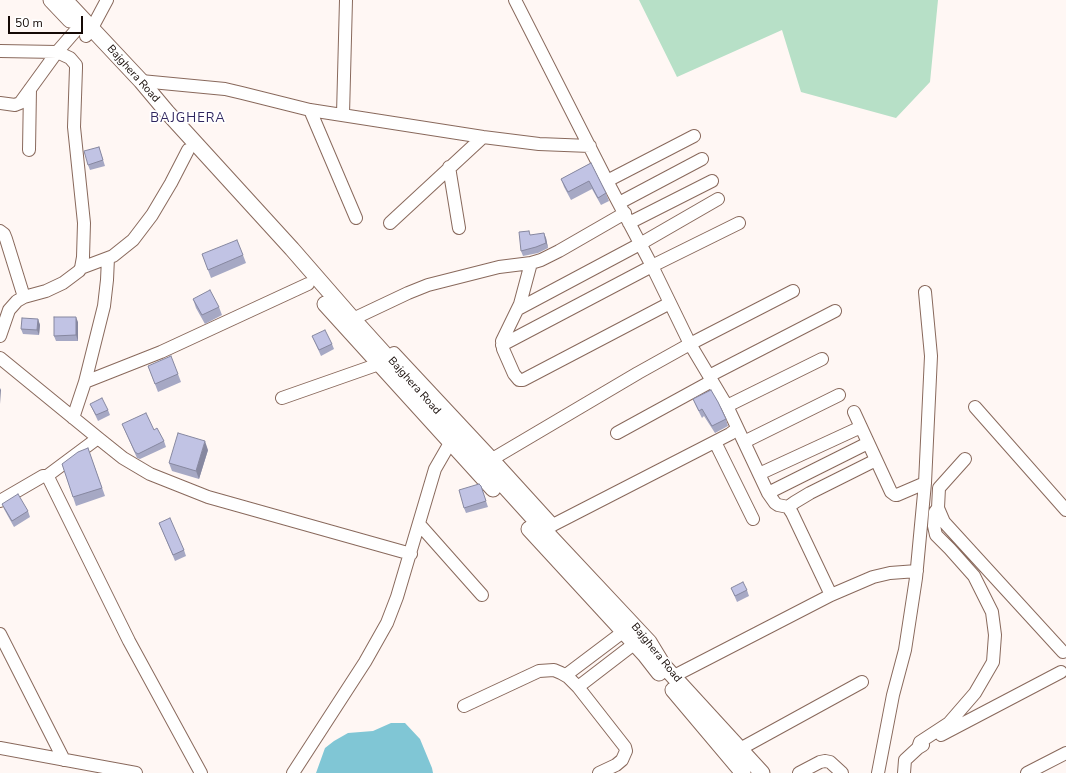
<!DOCTYPE html>
<style>
body{margin:0}
#map{position:relative;width:1066px;height:773px;overflow:hidden;background:#fff7f4;font-family:"Nunito Sans",sans-serif}
canvas{display:block}
.scale{position:absolute;left:8px;top:16px;width:75px;height:18px;box-sizing:border-box;border:2px solid #140905;border-top:0;padding-left:5px;font-size:12px;line-height:14px;white-space:nowrap;color:#140905;-webkit-text-stroke:3px #fff;paint-order:stroke}
</style>
<div id="map">
<canvas width="1066" height="773"></canvas>
<div class="scale">50 m</div>
</div>
<script>
const ctx = document.querySelector('canvas').getContext('2d');
ctx.lineJoin = 'round';
function fillPath(path, color) {
  ctx.fillStyle = color;
  ctx.fill(path, 'evenodd');
}
function shape(rows) {
  const path = new Path2D();
  for (const r of rows) {
    path.moveTo(r[0], r[1]);
    for (let i = 2; i < r.length; i += 2) path.lineTo(r[i], r[i + 1]);
  }
  return path;
}
function trace(path, color, width, dash) {
  ctx.strokeStyle = color;
  ctx.lineWidth = width;
  ctx.lineCap = dash ? 'butt' : 'round';
  ctx.setLineDash(dash || []);
  ctx.stroke(path);
}
function write(font, color, halo, rows, align = 'center') {
  ctx.font = font + ' "Nunito Sans",sans-serif';
  ctx.lineWidth = 3.5;
  ctx.setLineDash([]);
  ctx.textBaseline = 'middle';
  ctx.strokeStyle = halo;
  ctx.fillStyle = color;
  for (const [text, x, y, turn = 0] of rows) {
    ctx.save();
    ctx.translate(x, y);
    ctx.rotate((+turn || 0) * Math.PI / 180);
    ctx.textAlign = isNaN(turn) ? turn : align;
    if (halo) ctx.strokeText(text, 0, 0);
    ctx.fillText(text, 0, 0);
    ctx.restore();
  }
}
fillPath(shape([
 [639,0,938,0,930,82,896,118,801,92,782,30,677,77]
]), '#b7e0c7');
fillPath(shape([
 [391,723,405,723,420,739,432,768,433,773,316,773,325,748,334,741,348,733,373,731]
]), '#80c6d5');
const minor = shape([
 [515,0,607,181,652,266,690,344,727,406,768,493,775,503,778,505,788,507,792,513,831,595],
 [86,36,92,28,107,0],
 [0,51,57,52,70,58,76,65,76,68,74,127,84,223,83,257,81,268,79,271,63,283,46,291,24,297,17,301,9,310,0,336],
 [141,81,225,89,242,93,310,110,483,137,539,144,590,146],
 [0,103,15,105,20,103,57,52,84,21],
 [310,110,356,218],
 [343,114,346,0],
 [29,150,30,89],
 [449,167,459,228],
 [607,181,694,136],
 [619,203,702,159],
 [390,223,483,137],
 [629,223,712,181],
 [0,231,4,234,6,239,24,297],
 [531,263,520,304,502,341,503,349,514,374,519,380,523,380,670,303],
 [81,268,113,256,133,240,152,215,171,183,188,150],
 [518,309,640,244,718,199],
 [353,319,408,293,428,285,499,267,531,263,541,260,559,251,625,213],
 [502,345,652,266,739,223],
 [394,353,493,459,553,525],
 [0,358,98,438,123,458,150,474,208,497,411,554],
 [709,376,835,311],
 [85,382,161,352,308,284],
 [282,398,379,364],
 [727,406,822,359],
 [975,407,1066,510],
 [854,412,891,492,895,495,897,495,925,483],
 [73,418,85,382,104,306,107,280,108,258],
 [617,433,712,381],
 [715,442,753,519],
 [744,442,839,395],
 [965,459,939,488,938,508,944,522,1063,652],
 [484,464,638,373,690,344,793,291],
 [759,474,861,427],
 [47,476,98,438],
 [768,493,868,443],
 [0,501,43,476,47,476,48,477,129,641,201,773],
 [788,507,795,502,810,493,876,460],
 [419,524,482,595],
 [547,528,730,434,737,429],
 [0,634,64,760],
 [566,675,623,632],
 [674,676,831,595,873,577,890,573,917,571],
 [578,687,634,644],
 [464,706,539,671,554,670,561,673,568,677,578,687,625,747,626,751,622,760,616,765,599,773],
 [941,735,1061,672],
 [0,748,136,773],
 [918,748,920,742,949,723,975,693,993,662,995,635,992,612,974,576,950,549,936,535,934,526,935,512,938,508],
 [740,749,862,682],
 [293,773,365,662,387,623,397,597,435,469,454,436],
 [799,773,820,762,825,761,830,762,842,773],
 [878,773,893,695,905,650,916,578,925,483,931,356,925,292],
 [904,773,905,760,918,748,923,745],
 [1027,773,1066,753]
]);
const major = shape([
 [51,0,70,20],
 [65,0,141,81,167,112,292,249,353,319,544,530,649,642,663,665,762,773],
 [325,304,493,489],
 [529,529,645,655,659,673],
 [673,690,743,773]
]);
trace(minor, '#89695c', 14);
trace(major, '#89695c', 17);
trace(minor, '#fff', 12);
trace(major, '#fff', 15);
fillPath(shape([
 [99,147,105,166,90,170,88,165],
 [591,163,606,193,609,201,601,205,592,189,571,200,564,187,561,179],
 [531,235,546,238,548,248,538,253,523,256,521,251],
 [202,254,243,255,246,263,211,278],
 [193,299,219,307,222,315,205,324,196,308],
 [38,319,40,325,39,335,23,334,21,329],
 [78,322,78,341,56,341,54,336],
 [312,336,332,344,334,349,321,356],
 [148,366,178,374,181,382,158,392],
 [693,399,726,419,728,426,715,433,704,416,702,418,696,406],
 [90,404,108,410,110,415,98,421],
 [122,424,154,430,164,441,166,447,140,459,137,458],
 [88,448,105,496,76,506,62,464],
 [208,450,199,479,172,471,169,463],
 [481,486,488,507,466,513,464,508],
 [2,504,28,511,30,517,14,527,4,509],
 [159,523,184,550,186,556,175,561],
 [731,588,747,590,749,596,737,602]
]), '#a6a8c4');
fillPath(shape([
 [544,233,546,238,548,248,546,243],
 [76,317,78,322,78,341,76,335],
 [38,319,40,325,39,335,37,330],
 [0,388,1,390,0,404],
 [205,441,208,450,199,479,196,471]
]), '#8788a0');
const building = shape([
 [99,147,103,160,88,165,84,151,99,147],
 [591,163,606,193,598,198,589,181,568,192,561,179,591,163],
 [529,231,530,235,544,233,546,243,536,247,521,251,519,232,529,231],
 [237,240,243,255,208,270,202,254,237,240],
 [210,290,219,307,202,315,193,299,210,290],
 [54,317,76,317,76,335,54,336,54,317],
 [22,318,38,319,37,330,21,329,22,318],
 [325,330,332,344,319,350,312,336,325,330],
 [171,356,178,374,155,384,148,366,171,356],
 [711,390,718,402,726,419,712,426,702,409,699,411,693,399,711,390],
 [102,398,108,410,96,415,90,404,102,398],
 [146,413,154,430,157,428,164,441,138,454,135,452,122,424,146,413],
 [178,433,205,441,196,471,169,463,178,433],
 [88,448,102,488,73,497,62,464,78,452,88,448],
 [479,484,481,486,486,501,464,508,459,490,479,484],
 [18,494,28,511,12,521,2,504,18,494],
 [170,518,184,550,173,555,159,523,170,518],
 [743,582,747,590,735,596,731,588,743,582]
]);
fillPath(building, '#c1c3e4');
trace(building, '#8788a0', 1);
write('11px', '#140905', '#fff', [
 ["Bajghera Road",133,74,48],
 ["Bajghera Road",414,386,48],
 ["Bajghera Road",656,653,51]
]);
ctx.letterSpacing = '1px';
write('13px', '#2f2660', '#fff', [
 ["BAJGHERA",188,119]
]);
ctx.letterSpacing = '0px';
</script>
